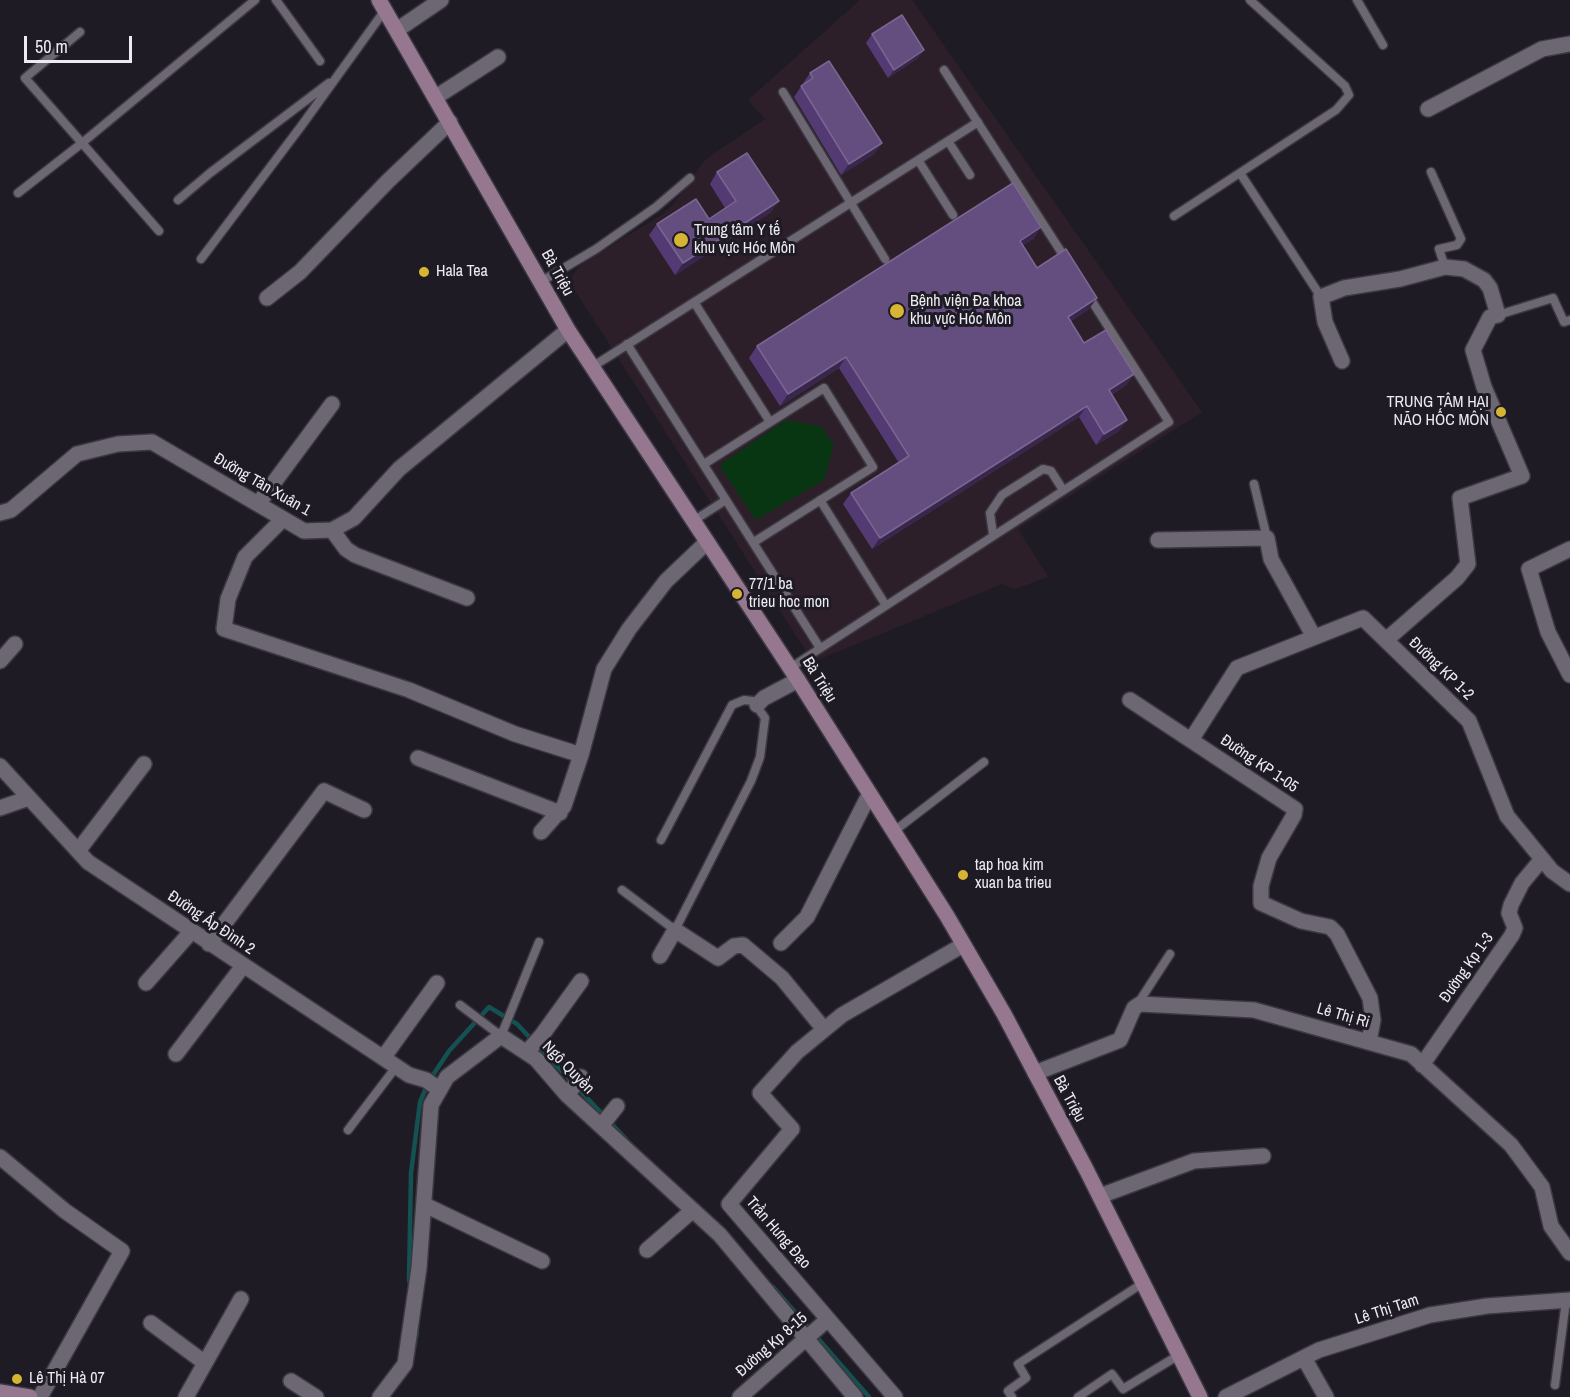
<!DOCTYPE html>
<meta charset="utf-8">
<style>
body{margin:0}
#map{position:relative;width:1570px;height:1397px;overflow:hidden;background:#1f1b25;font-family:"Archivo Narrow",sans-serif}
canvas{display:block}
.scale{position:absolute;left:24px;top:36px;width:108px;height:27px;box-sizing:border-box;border:3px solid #edebf2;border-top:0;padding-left:8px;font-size:18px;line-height:21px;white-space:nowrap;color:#edebf2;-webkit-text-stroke:4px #1f1b25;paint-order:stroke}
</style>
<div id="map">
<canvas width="1570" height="1397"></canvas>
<div class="scale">50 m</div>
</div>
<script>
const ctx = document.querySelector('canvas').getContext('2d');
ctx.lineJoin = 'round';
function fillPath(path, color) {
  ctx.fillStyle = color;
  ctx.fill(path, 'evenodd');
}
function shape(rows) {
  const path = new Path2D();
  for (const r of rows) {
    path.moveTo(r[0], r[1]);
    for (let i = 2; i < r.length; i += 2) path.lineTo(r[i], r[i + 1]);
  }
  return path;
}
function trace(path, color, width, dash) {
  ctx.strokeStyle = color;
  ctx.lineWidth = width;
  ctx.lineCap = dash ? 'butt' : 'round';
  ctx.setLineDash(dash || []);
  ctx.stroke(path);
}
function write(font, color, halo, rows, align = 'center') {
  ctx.font = font + ' "Archivo Narrow",sans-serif';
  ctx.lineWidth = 6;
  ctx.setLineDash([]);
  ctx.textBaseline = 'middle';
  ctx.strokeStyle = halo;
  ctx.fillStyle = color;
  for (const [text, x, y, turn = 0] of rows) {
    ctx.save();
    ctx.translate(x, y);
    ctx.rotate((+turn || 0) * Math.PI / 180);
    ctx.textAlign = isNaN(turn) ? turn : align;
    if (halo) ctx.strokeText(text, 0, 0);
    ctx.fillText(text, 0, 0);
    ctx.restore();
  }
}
fillPath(shape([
 [860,0,912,0,1202,412,1018,529,1048,577,1015,589,1002,584,813,662,574,289,572,276,580,265,663,214,676,201,705,160,765,119,748,100]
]), '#2d1f2a');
fillPath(shape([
 [786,420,821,426,834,445,824,480,756,520,722,470,721,464]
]), '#093612');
trace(shape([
 [411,1287,409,1280,411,1173,420,1102,429,1081,449,1051,489,1007,517,1024,626,1139],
 [773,1287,869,1397],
 [413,1353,417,1332]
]), '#145252', 4.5);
const lane = shape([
 [276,0,320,61],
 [1357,0,1383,45],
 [80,32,25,78,82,143,255,0],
 [944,70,1067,261],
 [783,92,885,259],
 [948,141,970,175],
 [918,160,953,215],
 [1431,172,1461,239,1457,245,1439,249,1445,267],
 [1240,173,1321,297],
 [18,193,82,143,159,231],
 [178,200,210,173,329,83],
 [1174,216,1336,110,1349,95,1345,86,1250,0],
 [201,259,302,125,385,10],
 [542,281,596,249,656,207,690,178],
 [694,302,770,422],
 [1498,315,1553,298,1564,322,1570,320],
 [627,344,820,648],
 [592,367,978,122],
 [704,464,824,388,873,467,754,542],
 [1254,484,1267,538],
 [820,500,885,604],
 [693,521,726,500],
 [993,534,990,513,1002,495,1043,469,1051,471,1063,490],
 [790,668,1169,422,1088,295],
 [893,832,984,762],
 [622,890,675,930,751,781,760,757,765,718,753,701,744,700,732,705,661,840],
 [460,1005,501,1036,539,942],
 [1137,1005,1170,954],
 [348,1130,396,1067],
 [1555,1385,1566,1301],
 [1012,1397,1008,1391,1026,1378,1018,1364,1143,1283],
 [1078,1397,1112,1374,1123,1389,1179,1355]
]);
const street = shape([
 [397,30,441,0],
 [436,97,498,57],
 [1428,109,1542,49,1570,44],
 [267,298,300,272,388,181,450,122],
 [1342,361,1325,322,1321,297,1344,288,1400,279,1445,267,1464,269,1484,280,1490,288,1498,315,1490,317,1473,350,1484,387,1522,476,1460,498,1468,564,1457,578,1386,640],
 [258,504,332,404],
 [0,513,11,510,77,454,118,444,152,442,304,531,332,530,354,518,399,469,568,330],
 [283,519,245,557,228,599,224,629,409,690,515,734,581,755,604,669,629,629,666,581,707,542],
 [332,530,346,549,355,555,467,598],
 [1158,540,1267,538,1271,559,1314,637],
 [1570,549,1529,569,1548,632,1570,675],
 [0,661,15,644],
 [1130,700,1295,809,1294,815,1269,858,1261,886,1261,903,1301,921,1330,927,1337,934,1370,998,1373,1020,1369,1042],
 [757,705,764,698,798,680],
 [1191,740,1237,668,1363,618,1469,721,1507,816,1552,871,1570,884],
 [418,758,560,813],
 [0,766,88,862,409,1075,426,1080,439,1089],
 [0,808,29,798],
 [541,832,564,806,581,755],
 [78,851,144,764],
 [781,943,807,917,869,795],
 [209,944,324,791,364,810],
 [660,956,675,930,718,958,734,946,743,945,782,978,823,1028],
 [146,983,191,932],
 [527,1052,542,1035,581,981],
 [176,1054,243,966],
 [383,1058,437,983],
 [1422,1065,1512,935,1515,928,1509,913,1511,905,1522,883,1542,859],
 [1035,1073,1120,1040,1134,1008,1140,1004,1254,1010,1411,1054,1511,1145,1542,1187,1551,1226,1570,1253],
 [567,1095,581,1077],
 [601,1126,617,1106],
 [0,1157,65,1211,122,1251,40,1397],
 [1100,1196,1194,1161,1263,1156],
 [425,1205,542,1261],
 [647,1250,693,1210],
 [151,1323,205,1363],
 [1304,1358,1326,1397],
 [291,1381,316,1397],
 [186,1397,241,1299],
 [380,1397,405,1364,419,1268,431,1105,447,1077,501,1036,536,1059,567,1095,720,1235,855,1397],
 [740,1397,828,1319],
 [895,1397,729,1204,792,1129,760,1093,797,1052,842,1015,963,945],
 [1226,1397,1319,1350,1430,1315,1487,1306,1570,1300]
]);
const secondary = shape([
 [379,0,568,330,798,680,947,916,1004,1014,1087,1171,1200,1397],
 [0,1392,30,1397]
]);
trace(lane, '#3b3840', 11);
trace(street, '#3b3840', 18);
trace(secondary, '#3b3840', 18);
trace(lane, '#6c6773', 8);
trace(street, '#6c6773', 15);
trace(secondary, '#957790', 15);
fillPath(shape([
 [872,34,924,50,918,58,888,78,866,43],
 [810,73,882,143,874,154,841,175,794,97],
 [717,172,771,212,675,275,649,235,657,224,709,219,725,208,710,184],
 [1041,227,1033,239,1023,245,1037,268,1089,309,1071,321,1084,343,1134,374,1126,385,1111,395,1119,431,1096,445,1079,417,872,549,843,504,851,493,899,463,839,368,780,406,749,358,757,346]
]), '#543a72');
fillPath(shape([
 [924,50,918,58,888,78,894,70],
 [882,143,874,154,841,175,849,164],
 [779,201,771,212,675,275,683,263],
 [1041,227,1033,239,1012,252,1020,241],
 [1097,298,1089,309,1060,328,1068,317],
 [846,357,839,368,780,406,788,394],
 [1134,374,1126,385,1101,401,1109,390],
 [1087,406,1079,417,872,549,880,538],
 [1127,420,1119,431,1096,445,1104,434]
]), '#38264d');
const building = shape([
 [902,15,924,50,894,70,872,34,902,15],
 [829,61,882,143,849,164,801,86,813,78,810,73,829,61],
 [747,153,779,201,683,263,657,224,696,199,709,219,736,201,717,172,747,153],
 [1013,183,1041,227,1020,241,1037,268,1066,249,1097,298,1068,317,1084,343,1106,330,1134,374,1109,390,1127,420,1104,434,1087,406,880,538,851,493,909,456,846,357,788,394,757,346,1013,183]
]);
fillPath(building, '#644d7f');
trace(building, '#7a6691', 1.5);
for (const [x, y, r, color] of [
 [681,240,8,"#d6b534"],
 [424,272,6,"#d6b534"],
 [897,311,8,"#d6b534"],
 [1501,412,6,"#d6b534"],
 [737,594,6,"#d6b534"],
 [963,875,6,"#d6b534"],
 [17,1379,6,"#d6b534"]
]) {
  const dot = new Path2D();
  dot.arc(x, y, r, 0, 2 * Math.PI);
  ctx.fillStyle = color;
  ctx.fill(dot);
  trace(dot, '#1f1b25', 2);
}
write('16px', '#edebf2', '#1f1b25', [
 ["Trung tâm Y tế",694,231],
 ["khu vực Hóc Môn",694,249],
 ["Hala Tea",436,272],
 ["Bệnh viện Đa khoa",910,302],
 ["khu vực Hóc Môn",910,320],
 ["TRUNG TÂM HẠI",1489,403,"right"],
 ["NÃO HỐC MÔN",1489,421,"right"],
 ["77/1 ba",749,585],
 ["trieu hoc mon",749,603],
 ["tap hoa kim",975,866],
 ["xuan ba trieu",975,884],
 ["Lê Thị Hà 07",29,1379]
], 'left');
write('16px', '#edebf2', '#1f1b25', [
 ["Bà Triệu",557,273,61],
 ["Đường Tân Xuân 1",262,485,30],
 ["Đường KP 1-2",1441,669,44],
 ["Bà Triệu",819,680,58],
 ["Đường KP 1-05",1259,764,34],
 ["Đường Ấp Đình 2",211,923,34],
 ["Đường Kp 1-3",1467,968,-55],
 ["Lê Thị Ri",1343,1016,16],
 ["Ngô Quyền",568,1068,46],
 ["Bà Triệu",1069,1099,62],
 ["Trần Hưng Đạo",778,1233,49],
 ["Lê Thị Tam",1387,1310,-18],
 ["Đường Kp 8-15",772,1345,-41]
]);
</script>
